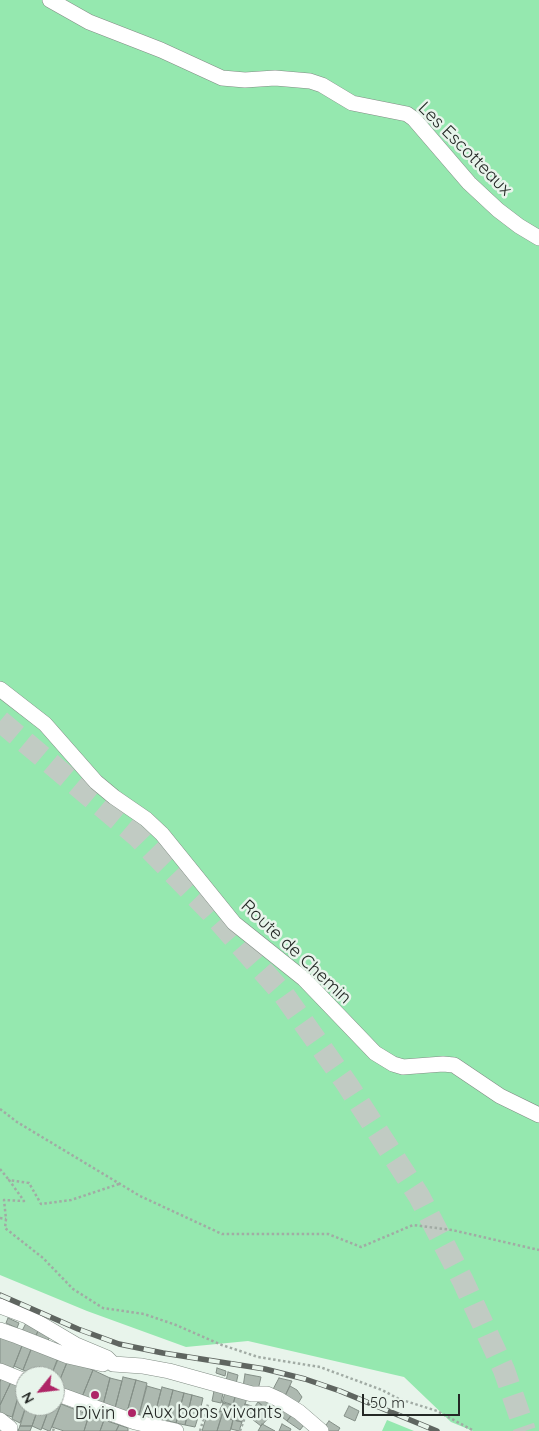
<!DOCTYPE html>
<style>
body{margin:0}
#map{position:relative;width:539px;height:1431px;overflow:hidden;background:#e8f4eb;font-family:Quicksand,sans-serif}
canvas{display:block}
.north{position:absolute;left:15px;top:1366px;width:50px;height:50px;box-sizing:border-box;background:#e8f4eb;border:1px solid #9aa29c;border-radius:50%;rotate:241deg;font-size:14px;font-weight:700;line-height:20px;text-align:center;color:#242825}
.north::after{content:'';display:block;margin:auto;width:18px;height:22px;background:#ae2566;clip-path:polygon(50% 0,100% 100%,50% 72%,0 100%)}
.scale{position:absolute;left:362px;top:1394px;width:98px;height:22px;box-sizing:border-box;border:2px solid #242825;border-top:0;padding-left:6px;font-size:15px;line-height:18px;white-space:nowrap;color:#242825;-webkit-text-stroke:4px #e8f4eb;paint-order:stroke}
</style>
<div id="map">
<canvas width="539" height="1431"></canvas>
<div class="north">N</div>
<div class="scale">50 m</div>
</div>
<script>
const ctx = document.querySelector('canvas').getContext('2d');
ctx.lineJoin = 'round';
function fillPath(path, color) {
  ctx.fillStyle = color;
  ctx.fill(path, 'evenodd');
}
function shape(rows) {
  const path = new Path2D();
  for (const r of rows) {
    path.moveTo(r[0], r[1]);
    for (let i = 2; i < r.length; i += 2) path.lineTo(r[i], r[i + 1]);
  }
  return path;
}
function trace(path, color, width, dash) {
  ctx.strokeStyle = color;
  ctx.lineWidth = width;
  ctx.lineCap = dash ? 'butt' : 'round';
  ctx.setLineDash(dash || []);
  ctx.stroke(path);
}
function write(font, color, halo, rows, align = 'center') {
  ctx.font = font + ' Quicksand,sans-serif';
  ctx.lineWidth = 5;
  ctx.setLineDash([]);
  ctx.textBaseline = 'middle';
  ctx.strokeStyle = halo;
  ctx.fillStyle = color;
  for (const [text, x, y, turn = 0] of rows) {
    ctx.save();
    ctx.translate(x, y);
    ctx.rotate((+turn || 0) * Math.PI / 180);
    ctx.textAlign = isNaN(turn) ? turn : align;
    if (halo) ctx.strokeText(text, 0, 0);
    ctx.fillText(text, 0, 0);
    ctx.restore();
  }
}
fillPath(shape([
 [0,0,539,0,539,1431,473,1431,451,1422,404,1377,248,1341,186,1347,87,1311,0,1275],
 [387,1420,414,1431,382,1431]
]), '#95e8af');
const building = shape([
 [8,1318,19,1323,17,1328,6,1323,8,1318],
 [26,1323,39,1329,35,1337,22,1331,26,1323],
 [39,1329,51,1335,46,1344,35,1338,39,1329],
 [0,1334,23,1343,13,1369,0,1364,0,1334],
 [24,1341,33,1344,23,1370,14,1366,24,1341],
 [33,1345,57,1360,51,1376,38,1376,23,1370,33,1345],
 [59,1357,68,1360,58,1384,55,1383,55,1376,51,1376,59,1357],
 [68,1360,93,1370,82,1397,57,1387,68,1360],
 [217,1368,226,1371,225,1376,216,1373,217,1368],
 [93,1370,110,1378,103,1405,100,1402,87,1397,86,1399,82,1397,93,1370],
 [228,1372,238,1375,236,1384,226,1381,228,1372],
 [245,1374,261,1377,258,1390,243,1387,245,1374],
 [123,1377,136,1380,127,1412,115,1408,123,1377],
 [1,1378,11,1382,0,1405,0,1383,1,1378],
 [110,1378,122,1381,115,1408,103,1405,110,1378],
 [279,1378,292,1381,284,1398,271,1393,279,1378],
 [136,1380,147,1383,139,1415,127,1412,136,1380],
 [11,1382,21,1387,12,1417,0,1413,0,1405,11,1382],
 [147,1386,161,1390,154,1419,139,1415,147,1386],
 [290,1386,297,1390,302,1397,297,1405,284,1398,290,1386],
 [21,1387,25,1389,25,1406,26,1406,20,1423,12,1419,21,1387],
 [162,1387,173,1390,165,1420,154,1417,162,1387],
 [226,1389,236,1393,233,1405,222,1403,226,1389],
 [173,1390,184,1393,176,1423,165,1420,173,1390],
 [214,1391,223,1393,221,1403,212,1401,214,1391],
 [237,1391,248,1395,242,1414,231,1410,237,1391],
 [184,1393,192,1395,185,1425,176,1423,184,1393],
 [192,1395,203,1398,200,1411,189,1408,192,1395],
 [265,1395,281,1406,274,1415,258,1402,265,1395],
 [55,1402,61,1404,50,1431,49,1431,42,1428,50,1406,55,1406,55,1402],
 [224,1402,233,1405,230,1413,219,1411,224,1402],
 [258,1402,272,1414,261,1426,248,1416,258,1402],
 [61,1404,89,1415,84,1431,64,1431,52,1427,61,1404],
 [245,1404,252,1406,246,1415,242,1414,245,1404],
 [26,1406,39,1406,32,1426,20,1426,26,1406],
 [39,1406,50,1406,41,1430,32,1426,39,1406],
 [349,1406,359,1411,355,1421,344,1416,349,1406],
 [283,1407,294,1412,287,1421,277,1413,283,1407],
 [189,1408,200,1411,195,1427,185,1425,189,1408],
 [209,1408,223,1412,217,1431,202,1431,209,1408],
 [231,1410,244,1414,242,1422,227,1418,231,1410],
 [223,1411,230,1413,227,1418,233,1420,230,1431,217,1431,223,1411],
 [294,1411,307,1421,300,1430,287,1421,294,1411],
 [89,1415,104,1420,100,1431,84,1431,89,1415],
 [104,1420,119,1425,116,1431,100,1431,104,1420],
 [233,1420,242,1422,239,1431,231,1429,233,1420],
 [329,1421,340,1428,338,1431,325,1431,323,1429,329,1421],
 [262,1424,264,1425,275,1431,258,1431,262,1424],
 [282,1424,291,1429,290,1431,279,1431,282,1424],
 [119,1425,128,1428,128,1431,116,1431,119,1425],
 [20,1426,32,1426,30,1431,18,1431,20,1426]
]);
fillPath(building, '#adb9b0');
trace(building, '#848f87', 1);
trace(shape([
 [0,721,137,836,211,912,284,995,347,1084,419,1196,463,1281,504,1370,525,1431]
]), '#c1cbc3', 22, [22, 11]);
const minor = shape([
 [50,0,89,22,161,50,222,78,245,80,275,78,310,81,322,85,352,103,407,114,414,119,469,183,498,210,519,226,539,238],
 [0,689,45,724,96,782,114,797,146,819,162,834,234,923,304,979,375,1053,393,1064,403,1067,443,1064,454,1065,500,1096,539,1115],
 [0,1306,27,1316,76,1345,107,1358,113,1364,142,1366,169,1371,252,1394,267,1394,278,1399,299,1412,321,1431],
 [0,1330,17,1336,68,1356,103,1364],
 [0,1371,25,1381],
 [55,1393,135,1422,176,1431],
 [0,1420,10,1428,9,1431]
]);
trace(minor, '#828d85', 16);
trace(shape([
 [0,1109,17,1122,140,1196,222,1234,328,1234,361,1247,413,1225,452,1230,539,1250],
 [0,1169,9,1180],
 [119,1184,71,1200,41,1204,29,1183,9,1180,24,1201,4,1200,6,1219,5,1228,43,1258,73,1289,103,1308,144,1314,176,1325,222,1345,258,1357,320,1367,382,1390,399,1399,437,1411,474,1431],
 [0,1218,6,1219],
 [53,1431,54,1428],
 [200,1431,208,1404],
 [240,1431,245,1417,253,1408]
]), '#a1aba4', 2.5, [2.5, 2.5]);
trace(minor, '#fff', 15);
const rail = shape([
 [0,1295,78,1329,119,1344,163,1353,265,1369,305,1379,340,1391,437,1431]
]);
trace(rail, '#5f6560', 5.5);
trace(rail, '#e8f4eb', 4, [11]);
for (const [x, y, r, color] of [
 [95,1395,5,"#ae2566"],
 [132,1413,5,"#ae2566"]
]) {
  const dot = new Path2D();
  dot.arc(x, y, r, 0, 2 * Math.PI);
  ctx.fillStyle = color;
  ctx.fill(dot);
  trace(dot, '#e8f4eb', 2);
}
write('18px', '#242825', '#e8f4eb', [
 ["Les Escotteaux",465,149,45],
 ["Route de Chemin",296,952,43]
]);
write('18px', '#242825', '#e8f4eb', [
 ["Aux bons vivants",142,1413],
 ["Divin",95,1414,"center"]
], 'left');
</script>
